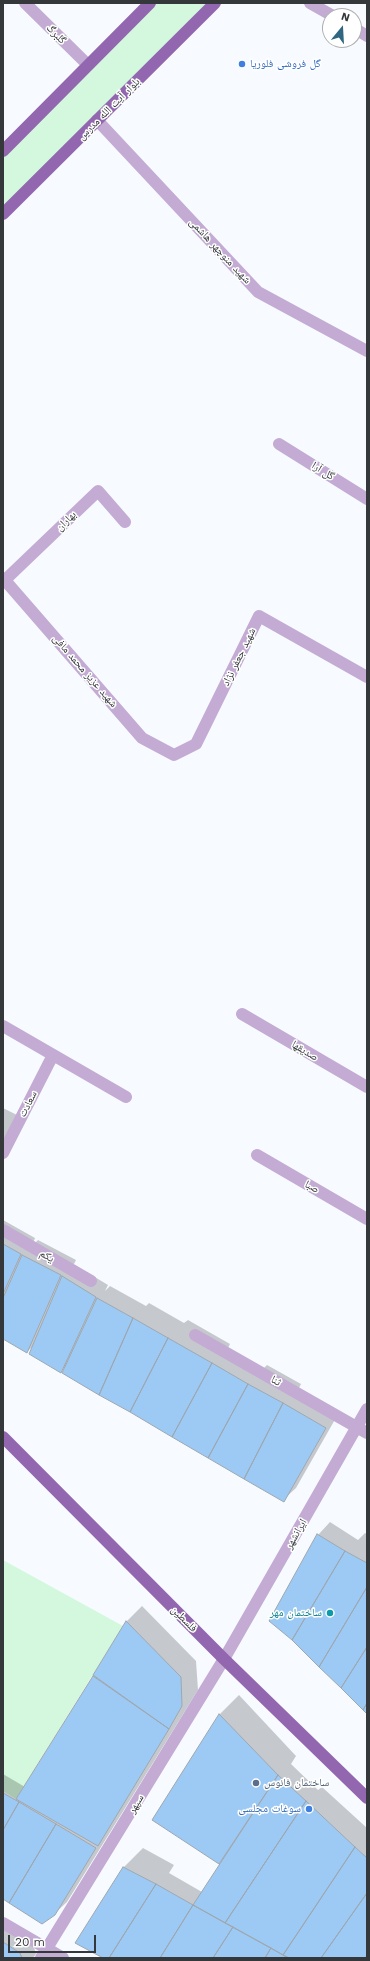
<!DOCTYPE html>
<meta charset="utf-8">
<style>
body{margin:0}
#map{position:relative;width:370px;height:1961px;overflow:hidden;background:#f7fbff;font-family:"Work Sans",sans-serif}
canvas{display:block}
.frame{position:absolute;inset:0;border:4px solid #34383b;pointer-events:none}
.north{position:absolute;left:322px;top:8px;width:40px;height:40px;box-sizing:border-box;background:#fff;border:1px solid #aeafb1;border-radius:50%;rotate:18deg;font-size:11px;font-weight:700;line-height:16px;text-align:center;color:#34383b}
.north::after{content:'';display:block;margin:auto;width:14px;height:18px;background:#2f6781;clip-path:polygon(50% 0,100% 100%,50% 72%,0 100%)}
.scale{position:absolute;left:8px;top:1935px;width:88px;height:18px;box-sizing:border-box;border:2px solid #34383b;border-top:0;padding-left:5px;font-size:12px;line-height:14px;white-space:nowrap;color:#34383b;-webkit-text-stroke:3px #fff;paint-order:stroke}
</style>
<div id="map">
<canvas width="370" height="1961"></canvas>
<div class="frame"></div>
<div class="north">N</div>
<div class="scale">20 m</div>
</div>
<script>
const ctx = document.querySelector('canvas').getContext('2d');
ctx.lineJoin = 'round';
function fillPath(path, color) {
  ctx.fillStyle = color;
  ctx.fill(path, 'evenodd');
}
function shape(rows) {
  const path = new Path2D();
  for (const r of rows) {
    path.moveTo(r[0], r[1]);
    for (let i = 2; i < r.length; i += 2) path.lineTo(r[i], r[i + 1]);
  }
  return path;
}
function trace(path, color, width, dash) {
  ctx.strokeStyle = color;
  ctx.lineWidth = width;
  ctx.lineCap = dash ? 'butt' : 'round';
  ctx.setLineDash(dash || []);
  ctx.stroke(path);
}
function write(font, color, halo, rows, align = 'center') {
  ctx.font = font + ' "Work Sans","Noto Naskh Arabic",sans-serif';
  ctx.lineWidth = 3;
  ctx.setLineDash([]);
  ctx.textBaseline = 'middle';
  ctx.strokeStyle = halo;
  ctx.fillStyle = color;
  for (const [text, x, y, turn = 0] of rows) {
    ctx.save();
    ctx.translate(x, y);
    ctx.rotate((+turn || 0) * Math.PI / 180);
    ctx.textAlign = isNaN(turn) ? turn : align;
    if (halo) ctx.strokeText(text, 0, 0);
    ctx.fillText(text, 0, 0);
    ctx.restore();
  }
}
fillPath(shape([
 [150,3,215,3,3,214,3,151],
 [3,1560,123,1626,16,1799,3,1791]
]), '#d4f8de');
fillPath(shape([
 [3,1108,17,1115,3,1142],
 [3,1220,35,1238,32,1246,38,1240,76,1260,72,1268,75,1265,108,1285,105,1291,110,1286,146,1306,149,1303,184,1323,188,1320,230,1344,226,1352,260,1372,267,1365,301,1384,297,1392,337,1416,296,1488,283,1500,66,1366,61,1371,33,1346,27,1352,3,1338],
 [330,1522,358,1540,365,1533,367,1534,367,1713,294,1640,270,1621,318,1535],
 [142,1606,196,1661,198,1690,67,1902,54,1914,3,1898,3,1774,25,1787,127,1621],
 [239,1695,296,1756,291,1764,318,1790,322,1787,367,1828,367,1958,105,1958,77,1942,124,1867,143,1848,174,1865,169,1873,202,1892,224,1859,219,1862,153,1820,220,1714],
 [3,1918,32,1941,36,1954,33,1958,3,1958]
]), '#0003');
const building = shape([
 [3,1244,21,1254,3,1294,3,1244],
 [22,1255,61,1275,27,1353,3,1339,3,1298,22,1255],
 [62,1276,96,1297,61,1373,29,1354,62,1276],
 [97,1298,133,1318,99,1395,62,1373,97,1298],
 [133,1318,168,1338,130,1412,99,1395,133,1318],
 [168,1338,212,1363,172,1437,130,1412,168,1338],
 [212,1363,248,1384,208,1458,172,1437,212,1363],
 [248,1384,283,1403,244,1479,208,1458,248,1384],
 [283,1403,326,1428,284,1502,244,1479,283,1403],
 [317,1534,345,1551,292,1640,269,1621,317,1534],
 [345,1551,367,1563,367,1587,319,1667,292,1640,345,1551],
 [367,1587,367,1647,341,1688,319,1667,367,1587],
 [126,1621,181,1677,182,1706,169,1729,93,1675,126,1621],
 [367,1647,367,1703,363,1710,341,1688,367,1647],
 [93,1676,169,1729,98,1846,16,1799,93,1676],
 [367,1703,367,1714,363,1710,367,1703],
 [219,1714,278,1775,219,1864,152,1820,219,1714],
 [278,1775,306,1801,225,1923,193,1905,278,1775],
 [3,1793,19,1802,3,1830,3,1793],
 [306,1801,355,1847,283,1955,225,1923,306,1801],
 [19,1802,56,1824,9,1903,3,1899,3,1830,19,1802],
 [56,1824,96,1848,55,1915,42,1924,9,1903,56,1824],
 [355,1847,367,1858,367,1893,321,1958,289,1958,283,1955,355,1847],
 [123,1867,156,1884,109,1958,103,1958,75,1943,123,1867],
 [156,1884,193,1905,160,1958,109,1958,156,1884],
 [367,1893,367,1955,365,1958,321,1958,367,1893],
 [193,1905,233,1927,213,1958,160,1958,193,1905],
 [233,1927,271,1948,265,1958,213,1958,233,1927],
 [3,1942,20,1953,22,1958,3,1958,3,1942],
 [271,1948,283,1955,289,1958,265,1958,271,1948]
]);
fillPath(building, '#9ccaf5');
trace(building, '#9ea7af', 1);
trace(shape([
 [25,3,87,64],
 [310,3,333,16],
 [354,28,367,36],
 [97,120,258,292,367,351],
 [279,444,367,499],
 [3,578,142,738,174,755,196,744,259,616,367,677],
 [5,580,98,491,125,522],
 [242,1014,367,1087],
 [3,1026,126,1097],
 [3,1153,53,1055],
 [257,1155,367,1219],
 [3,1230,91,1281],
 [195,1335,367,1433],
 [3,1923,63,1958],
 [41,1958,224,1659,367,1409]
]), '#c3abd4', 12);
trace(shape([
 [3,151,150,3],
 [3,214,215,3],
 [3,1437,224,1659,367,1798]
]), '#9367b0', 12);
for (const [x, y, r, color] of [
 [242,64,4,"#3f7fe0"],
 [330,1613,4,"#0f9aa8"],
 [256,1783,4,"#5c6f8a"],
 [309,1809,4,"#3f7fe0"]
]) {
  const dot = new Path2D();
  dot.arc(x, y, r, 0, 2 * Math.PI);
  ctx.fillStyle = color;
  ctx.fill(dot);
  trace(dot, '#fff', 1.5);
}
write('11px', '#34383b', '#fff', [
 ["گلبرگ",56,34,45],
 ["بلوار آیت الله مدرس",109,109,-45],
 ["شهید منوچهر هاشمی",220,251,47],
 ["گل آرا",323,471,32],
 ["بهاران",66,521,-44],
 ["شهید جعفر نژاد",239,657,-64],
 ["شهید عزیز محمد مافی",85,671,49],
 ["صدیقها",305,1051,31],
 ["سعادت",28,1104,-63],
 ["صبا",312,1187,30],
 ["یکم",47,1256,30],
 ["ثنا",276,1381,30],
 ["ایرانشهر",296,1534,-60],
 ["فلسطین",184,1619,45],
 ["سپهر",136,1804,-59]
]);
write('11px', '#366cbe', '#fff', [
 ["گل فروشی فلوریا",250,64],
 ["سوغات مجلسی",301,1809,"right"]
], 'left');
write('11px', '#0d838f', '#fff', [
 ["ساختمان مهر",322,1613]
], 'right');
write('11px', '#4e5e75', '#fff', [
 ["ساختمان فانوس",264,1783]
], 'left');
</script>
